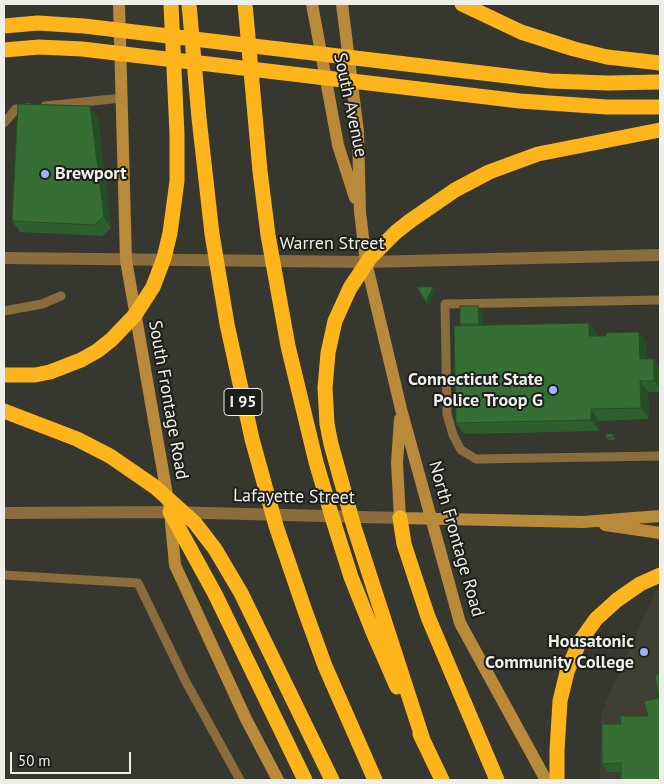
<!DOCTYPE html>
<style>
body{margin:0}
#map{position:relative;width:664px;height:784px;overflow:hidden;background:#36372e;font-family:"PT Sans",sans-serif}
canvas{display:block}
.frame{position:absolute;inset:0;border:5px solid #eeefe9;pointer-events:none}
.scale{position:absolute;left:10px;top:752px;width:121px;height:22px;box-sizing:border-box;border:2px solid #eeefe9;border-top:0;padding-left:6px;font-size:15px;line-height:18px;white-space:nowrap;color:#eeefe9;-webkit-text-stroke:4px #1d1e1a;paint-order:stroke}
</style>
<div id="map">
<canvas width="664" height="784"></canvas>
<div class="frame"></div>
<div class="scale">50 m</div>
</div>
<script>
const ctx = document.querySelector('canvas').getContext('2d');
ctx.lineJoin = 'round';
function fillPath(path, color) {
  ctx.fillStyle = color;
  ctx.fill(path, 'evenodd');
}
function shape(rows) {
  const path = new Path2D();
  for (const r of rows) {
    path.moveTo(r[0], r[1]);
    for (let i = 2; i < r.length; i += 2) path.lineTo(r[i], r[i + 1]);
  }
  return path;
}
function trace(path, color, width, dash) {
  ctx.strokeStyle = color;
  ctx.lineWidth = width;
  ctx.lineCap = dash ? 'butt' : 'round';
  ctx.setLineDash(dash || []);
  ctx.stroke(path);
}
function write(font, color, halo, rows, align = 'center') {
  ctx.font = font + ' "PT Sans",sans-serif';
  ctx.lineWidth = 4;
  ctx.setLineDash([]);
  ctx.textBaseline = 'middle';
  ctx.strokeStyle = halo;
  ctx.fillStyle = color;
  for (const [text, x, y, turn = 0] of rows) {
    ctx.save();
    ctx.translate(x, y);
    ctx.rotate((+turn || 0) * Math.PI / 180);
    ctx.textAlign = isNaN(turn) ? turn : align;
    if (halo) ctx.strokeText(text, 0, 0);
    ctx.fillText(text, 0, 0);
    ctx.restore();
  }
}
fillPath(shape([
 [660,589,660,780,600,780,601,713,656,590]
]), '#3f4031');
trace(shape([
 [45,106,122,98],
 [4,123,16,109,29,108],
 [660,300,445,304,447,414,453,435,461,450,476,459,660,456],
 [4,311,42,304,61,296],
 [4,575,138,583,186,682,240,780]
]), '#8a6c3d', 9);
trace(shape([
 [4,258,366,262,660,255]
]), '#8a6c3d', 12);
trace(shape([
 [4,513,170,512,400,518]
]), '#8a6c3d', 12);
trace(shape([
 [119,4,126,260,170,512,175,565,246,719,278,780],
 [312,4,338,145,355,198],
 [342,4,358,132,360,212,366,262,401,409,460,623,546,780],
 [400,419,397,463,400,518,583,522,660,516],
 [605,525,660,533]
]), '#b98a39', 12);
trace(shape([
 [189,4,199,118,212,234,227,324,252,439,276,526,305,611,325,666,375,780],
 [245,4,260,171,268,235,288,346,316,462,333,520,351,577,373,632,397,687],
 [462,4,521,32,574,49,607,57,660,63],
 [4,26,38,23,84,26,550,81,608,83,660,82],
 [4,50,39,47,82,49,520,101,607,107,660,107],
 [4,375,35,375,50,372,81,360,97,351,111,340,135,315,153,287,164,258,170,233,177,181,177,134,171,4],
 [4,411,77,439,110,456,155,487,195,523,215,549,241,593,332,780],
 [170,512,215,594,305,780],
 [400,518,404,544,428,617,497,780],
 [420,734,442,780],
 [424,743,354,527,331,444,327,424,325,388,328,353,335,321,350,288,370,258,396,232,410,221,455,190,489,172,538,154,660,130],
 [557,780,557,750,560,701,567,672,579,643,596,619,617,600,640,584,660,575]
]), '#feb41b', 15);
fillPath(shape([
 [98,117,111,228,102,236,20,232,12,221],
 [482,312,483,325,589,323,597,334,597,336,606,336,639,332,647,343,647,359,654,359,660,368,660,392,648,392,649,419,599,421,599,431,464,434,456,423,461,326,460,324],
 [606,437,615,437,615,440,608,440],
 [660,674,660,780,621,772,608,772,602,764,621,724,648,716,659,698]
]), '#2e5f2e');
fillPath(shape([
 [90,106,98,117,111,228,104,217],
 [433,287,435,290,428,305,426,302],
 [478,306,482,312,483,330,479,324],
 [589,323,597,334,597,348,589,336],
 [639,332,647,343,647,370,640,359],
 [654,359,660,368,660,389,654,381],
 [640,381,648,392,649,419,641,408],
 [591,409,599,421,599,431,591,420]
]), '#264e26');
const building = shape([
 [18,104,90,106,104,217,94,225,12,221,18,104],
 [417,287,433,287,426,302,417,287],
 [460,306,478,306,479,324,460,324,460,306],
 [589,323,589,336,606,336,606,333,639,332,640,359,654,359,654,381,640,381,641,408,591,409,591,420,456,423,454,326,589,323],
 [606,434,613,434,613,437,606,437,606,434],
 [660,674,660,780,621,780,621,763,602,764,602,724,621,724,620,716,648,716,644,701,659,698,655,675,660,674]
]);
fillPath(building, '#366f36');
trace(building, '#264e26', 1);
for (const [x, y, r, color] of [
 [45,174,5,"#a3b2fd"],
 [553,390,5,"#a3b2fd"],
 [644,652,5,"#a3b2fd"]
]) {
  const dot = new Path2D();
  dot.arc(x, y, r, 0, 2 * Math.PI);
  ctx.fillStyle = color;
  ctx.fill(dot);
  trace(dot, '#1d1e1a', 2);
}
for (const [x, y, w] of [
 [243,402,38]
]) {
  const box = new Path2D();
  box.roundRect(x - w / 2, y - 13.5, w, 27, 4);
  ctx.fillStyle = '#1d1e1a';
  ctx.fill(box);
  trace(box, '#eeefe9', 1);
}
write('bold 16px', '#eeefe9', null, [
 ["I 95",243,402]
]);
write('18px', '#eeefe9', '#1d1e1a', [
 ["South Avenue",350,105,78],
 ["Warren Street",332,244],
 ["South Frontage Road",168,400,80],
 ["Lafayette Street",294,497,1],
 ["North Frontage Road",456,539,74]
]);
write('bold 18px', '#eeefe9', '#1d1e1a', [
 ["Brewport",55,174,"left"],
 ["Connecticut State",543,380],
 ["Police Troop G",543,401],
 ["Housatonic",634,642],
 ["Community College",634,663]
], 'right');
</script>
